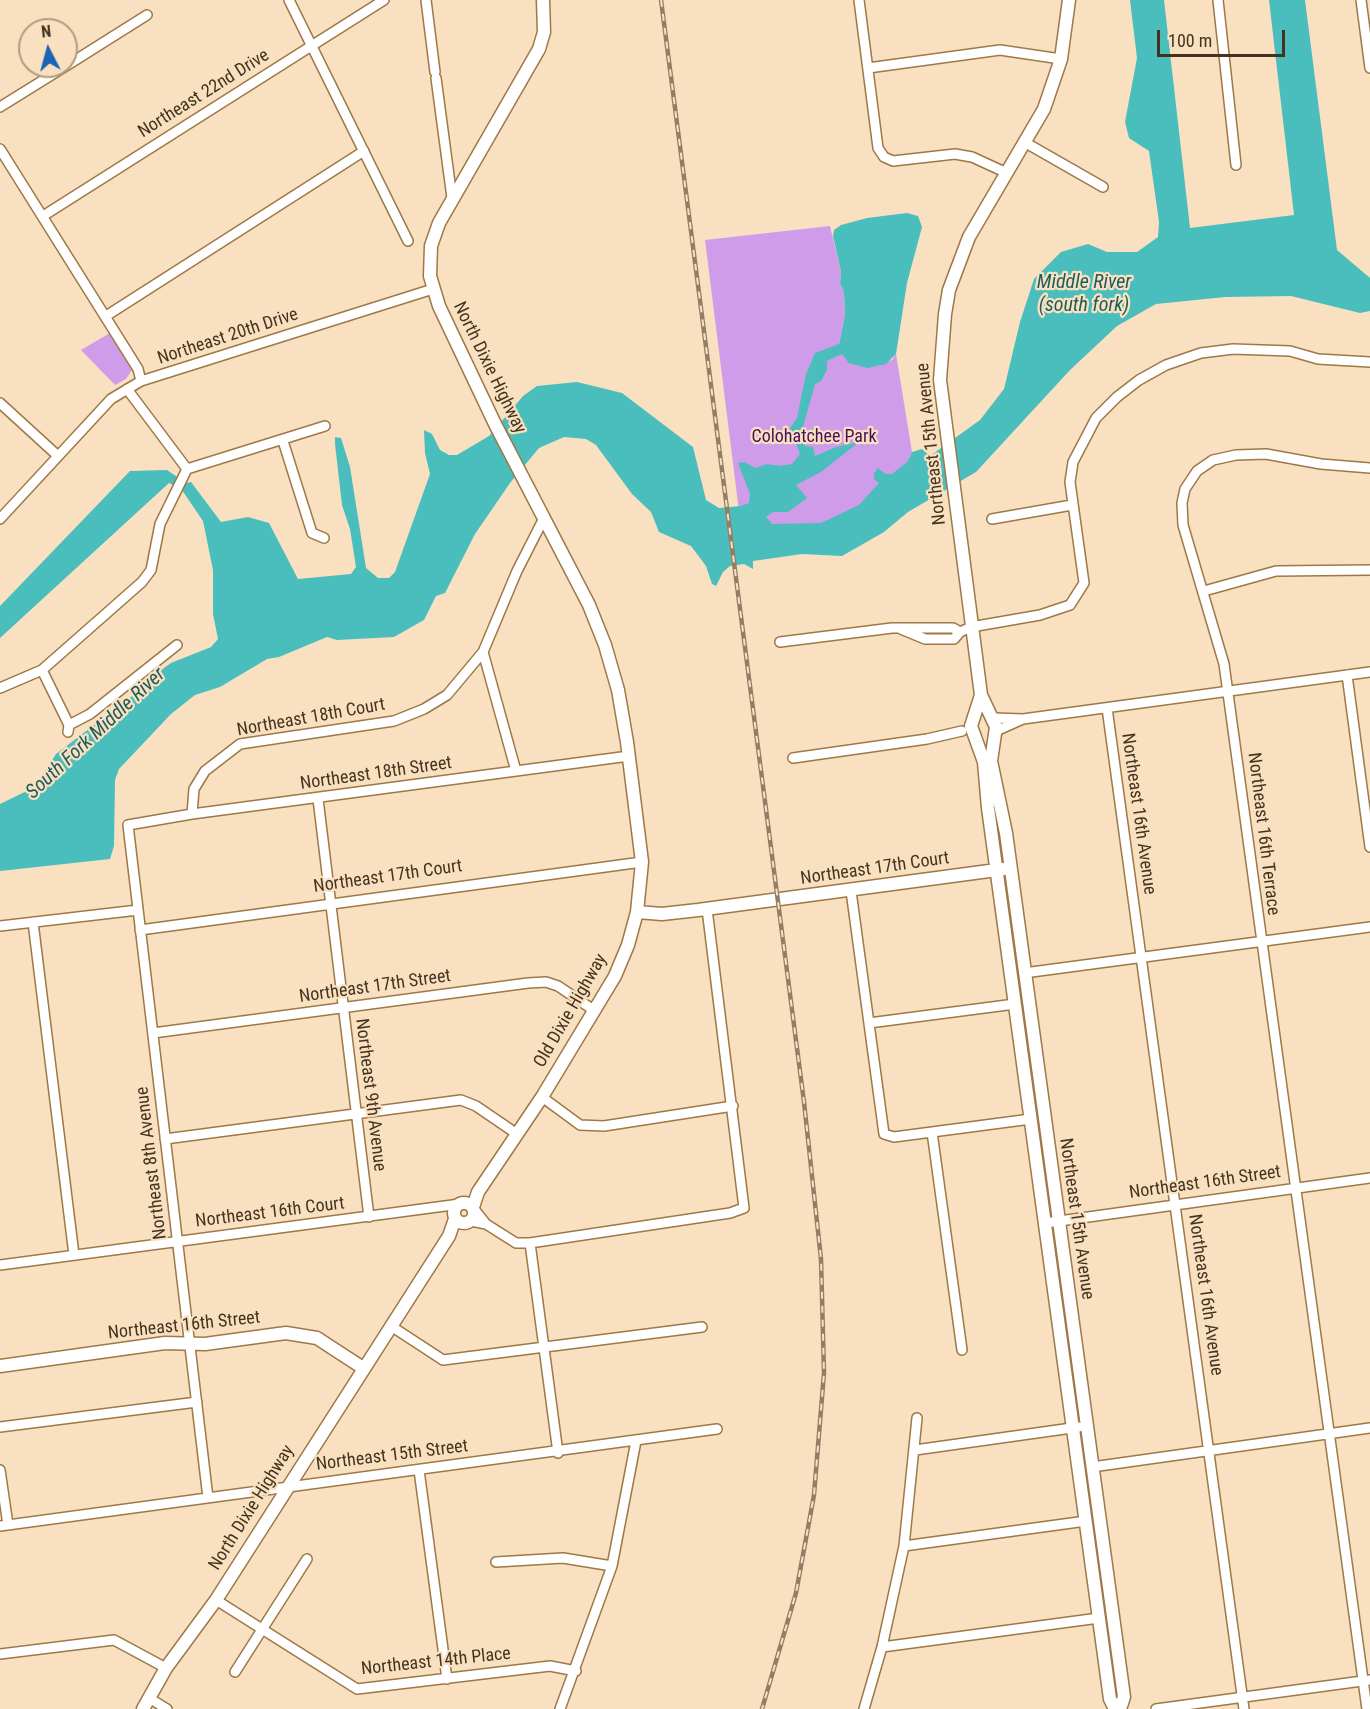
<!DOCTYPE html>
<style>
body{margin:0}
#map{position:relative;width:1370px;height:1709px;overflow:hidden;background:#f9e0c1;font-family:"Roboto Condensed",sans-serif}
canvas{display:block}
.north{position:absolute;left:18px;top:18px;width:60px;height:60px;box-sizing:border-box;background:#f9e0c1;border:2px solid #b19b80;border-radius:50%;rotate:354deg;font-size:16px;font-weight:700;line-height:24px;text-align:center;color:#44341e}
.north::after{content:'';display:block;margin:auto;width:21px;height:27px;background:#1866b5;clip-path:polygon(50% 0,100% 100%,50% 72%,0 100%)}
.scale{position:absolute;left:1157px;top:30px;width:128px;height:27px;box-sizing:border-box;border:3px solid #44341e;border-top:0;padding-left:8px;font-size:18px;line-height:21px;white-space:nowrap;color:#44341e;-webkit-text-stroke:4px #f9e0c1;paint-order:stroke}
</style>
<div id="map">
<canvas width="1370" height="1709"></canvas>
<div class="north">N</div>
<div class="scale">100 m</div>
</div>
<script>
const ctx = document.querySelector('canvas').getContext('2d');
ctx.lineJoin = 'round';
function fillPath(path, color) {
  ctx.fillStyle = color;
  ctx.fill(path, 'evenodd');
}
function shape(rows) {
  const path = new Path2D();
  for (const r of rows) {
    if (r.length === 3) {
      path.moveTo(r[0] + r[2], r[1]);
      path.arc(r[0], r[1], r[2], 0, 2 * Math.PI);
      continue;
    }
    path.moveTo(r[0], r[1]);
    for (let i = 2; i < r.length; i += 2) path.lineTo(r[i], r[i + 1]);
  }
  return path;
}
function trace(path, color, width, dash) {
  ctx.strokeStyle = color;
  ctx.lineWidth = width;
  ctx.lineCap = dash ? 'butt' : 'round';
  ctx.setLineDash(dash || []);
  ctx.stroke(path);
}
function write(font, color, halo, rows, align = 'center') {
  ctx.font = font + ' "Roboto Condensed",sans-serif';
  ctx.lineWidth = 4.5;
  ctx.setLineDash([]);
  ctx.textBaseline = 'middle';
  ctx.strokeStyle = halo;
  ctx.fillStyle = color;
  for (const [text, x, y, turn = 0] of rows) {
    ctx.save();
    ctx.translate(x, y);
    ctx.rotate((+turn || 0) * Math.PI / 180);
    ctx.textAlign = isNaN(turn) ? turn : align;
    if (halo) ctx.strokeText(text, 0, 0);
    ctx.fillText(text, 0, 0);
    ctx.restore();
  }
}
fillPath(shape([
 [830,226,841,272,840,283,844,293,845,315,839,344,877,366,892,360,896,354,912,452,907,462,854,514,821,532,767,532,739,511,705,240],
 [110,333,132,370,126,379,115,385,81,350]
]), '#ce9ce9');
fillPath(shape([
 [1130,0,1164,0,1190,228,1294,215,1269,0,1305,0,1337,250,1370,278,1370,311,1360,313,1291,296,1225,297,1156,304,1117,326,1070,370,976,472,908,512,884,532,842,556,802,554,753,561,753,569,744,564,730,566,723,572,716,586,712,584,706,566,691,546,659,532,651,512,632,494,596,445,586,439,564,437,539,448,510,483,475,534,445,593,436,596,424,620,394,637,337,640,327,637,279,657,267,659,220,687,195,695,171,714,119,769,115,780,114,846,110,859,0,871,0,804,35,787,56,754,140,690,146,681,171,663,211,647,218,639,213,614,213,570,203,521,182,490,169,483,0,638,0,606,130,471,167,470,186,483,191,482,221,522,248,517,269,523,298,579,351,574,356,567,350,529,342,505,335,444,335,437,341,438,350,467,366,568,378,578,389,578,395,572,430,474,425,453,424,430,432,434,440,450,449,455,457,455,489,436,523,396,537,386,577,382,622,393,693,447,706,500,719,508,741,506,749,503,750,494,738,463,744,462,756,468,767,464,780,466,792,464,800,454,790,428,797,418,806,374,815,353,839,344,845,315,844,293,840,283,841,272,833,236,834,230,841,225,867,218,907,213,918,216,922,227,907,283,896,354,886,364,867,368,849,363,842,354,827,361,827,370,821,381,815,384,801,434,805,446,813,447,815,456,836,447,859,442,821,472,796,485,807,498,788,512,773,512,766,517,772,524,821,523,859,505,879,483,874,479,874,473,878,468,885,474,892,474,907,462,912,452,922,449,930,456,980,420,1004,389,1020,322,1034,279,1061,252,1088,244,1107,252,1137,252,1158,237,1159,222,1149,151,1129,138,1125,122,1137,58]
]), '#4abebc');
const minor = shape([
 [289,0,408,241],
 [426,0,435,72],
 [859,0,878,148,884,157,893,161,955,154,972,157,1007,173],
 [1218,0,1236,165],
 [1361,0,1370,68],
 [66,66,147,15],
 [868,68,1000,50,1061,59],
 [436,78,452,198],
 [0,107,66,66],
 [1026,143,1103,187],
 [0,149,138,369,141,381],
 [43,216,384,0],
 [106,316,364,151],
 [127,389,187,469],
 [0,403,58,456],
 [283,441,312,533,324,538],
 [187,469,325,426],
 [0,519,111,399,141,381,433,289],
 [992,519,1072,505],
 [1204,591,1276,571,1370,570],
 [901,629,925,639,954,639,960,632,971,627,1040,615,1070,605,1084,583,1070,482,1073,462,1096,418,1117,397,1139,380,1166,365,1201,353,1233,349,1290,351,1318,359,1370,362],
 [780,642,892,628,953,628,960,632],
 [483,652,516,771],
 [42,670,69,725,68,732],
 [1347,675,1370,847],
 [0,688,42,670,142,582,151,570,160,524,187,469],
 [1107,708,1244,1709],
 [994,718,1023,719,996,731],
 [1023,719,1370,672],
 [69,725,90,714,177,645],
 [793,758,927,739,962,731],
 [318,799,369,1217],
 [192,814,194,789,205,771,240,744,394,721,424,709,447,695,483,652,517,571,544,518],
 [851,891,884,1134,894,1137,1031,1119],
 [33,922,74,1255],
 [0,926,138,910],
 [140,930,642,862],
 [1024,973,1370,927],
 [869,1023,1015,1004],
 [153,1033,528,983,546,982,558,986,595,1011],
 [542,1097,580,1125,604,1126,733,1106],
 [932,1132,962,1350],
 [165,1139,461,1100,476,1106,517,1134],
 [474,1209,486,1224,516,1243,530,1243,730,1213,744,1208,707,909],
 [471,1221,486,1224],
 [1045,1223,1370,1178],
 [530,1243,558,1453],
 [0,1265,460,1204],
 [391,1326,443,1360,702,1327],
 [0,1427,197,1402],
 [915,1450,1079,1427],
 [1092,1467,1370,1428],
 [0,1470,8,1525],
 [419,1470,447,1679],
 [208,1498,128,825,192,814,629,756],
 [0,1526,717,1429],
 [904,1546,1086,1521],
 [496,1562,563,1558,612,1566],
 [216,1600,357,1689,550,1666,576,1671],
 [882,1647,1099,1618],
 [0,1654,114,1640,166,1668],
 [235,1672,307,1559],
 [149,1698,167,1709],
 [560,1709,612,1566,636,1441],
 [864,1709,882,1647,904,1546,917,1418],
 [1156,1709,1370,1680],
 [1367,1709,1224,664,1183,525,1182,503,1185,489,1197,471,1213,460,1236,455,1266,454,1321,464,1370,468]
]);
const tertiary = shape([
 [1069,0,1061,59,1044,109,969,237,949,290,945,314,940,380,981,695,996,727,991,761,1006,833,1124,1697,1120,1709],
 [981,695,971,726,984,762,988,808,1110,1699,1115,1709],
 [637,912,662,914,698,910,1004,869],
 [464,1213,10],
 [473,1207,478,1192,542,1097,615,976,628,945,637,912,642,862,627,742,618,690,605,645,589,605,495,424,439,306,430,276,431,246,439,223,539,49,544,32,543,0],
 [0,1366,165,1343,205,1344,286,1333,317,1338,363,1368],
 [143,1709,166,1668,216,1600,449,1236,455,1219]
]);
trace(minor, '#9e7846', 12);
trace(tertiary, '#9e7846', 15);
trace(minor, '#fff', 9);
trace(tertiary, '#fff', 12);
const rail = shape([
 [661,0,804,1102,821,1259,824,1373,814,1495,796,1593,762,1709]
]);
trace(rail, '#927e64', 4.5);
trace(rail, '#f9e0c1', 2, [7]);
write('18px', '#44341e', '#f9e0c1', [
 ["Northeast 22nd Drive",204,94,-32],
 ["Northeast 20th Drive",228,337,-18],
 ["North Dixie Highway",489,368,64],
 ["Northeast 15th Avenue",932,444,-96],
 ["Northeast 18th Court",311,718,-10],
 ["Northeast 18th Street",376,774,-8],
 ["Northeast 16th Avenue",1138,814,82],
 ["Northeast 16th Terrace",1263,834,83],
 ["Northeast 17th Court",875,869,-8],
 ["Northeast 17th Court",388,877,-8],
 ["Northeast 17th Street",375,987,-8],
 ["Old Dixie Highway",571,1011,-60],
 ["Northeast 9th Avenue",370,1095,83],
 ["Northeast 8th Avenue",152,1163,-97],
 ["Northeast 16th Street",1205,1183,-8],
 ["Northeast 16th Court",270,1213,-7],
 ["Northeast 15th Avenue",1076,1219,82],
 ["Northeast 16th Avenue",1205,1295,82],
 ["Northeast 16th Street",184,1326,-6],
 ["Northeast 15th Street",392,1456,-7],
 ["North Dixie Highway",252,1508,-58],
 ["Northeast 14th Place",436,1662,-6]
]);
write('18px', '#44105a', '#f9e0c1', [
 ["Colohatchee Park",814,437]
]);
write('italic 20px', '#1c5d5b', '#f9e0c1', [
 ["Middle River",1084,283],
 ["(south fork)",1084,306],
 ["South Fork Middle River",96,734,-43]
]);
</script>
